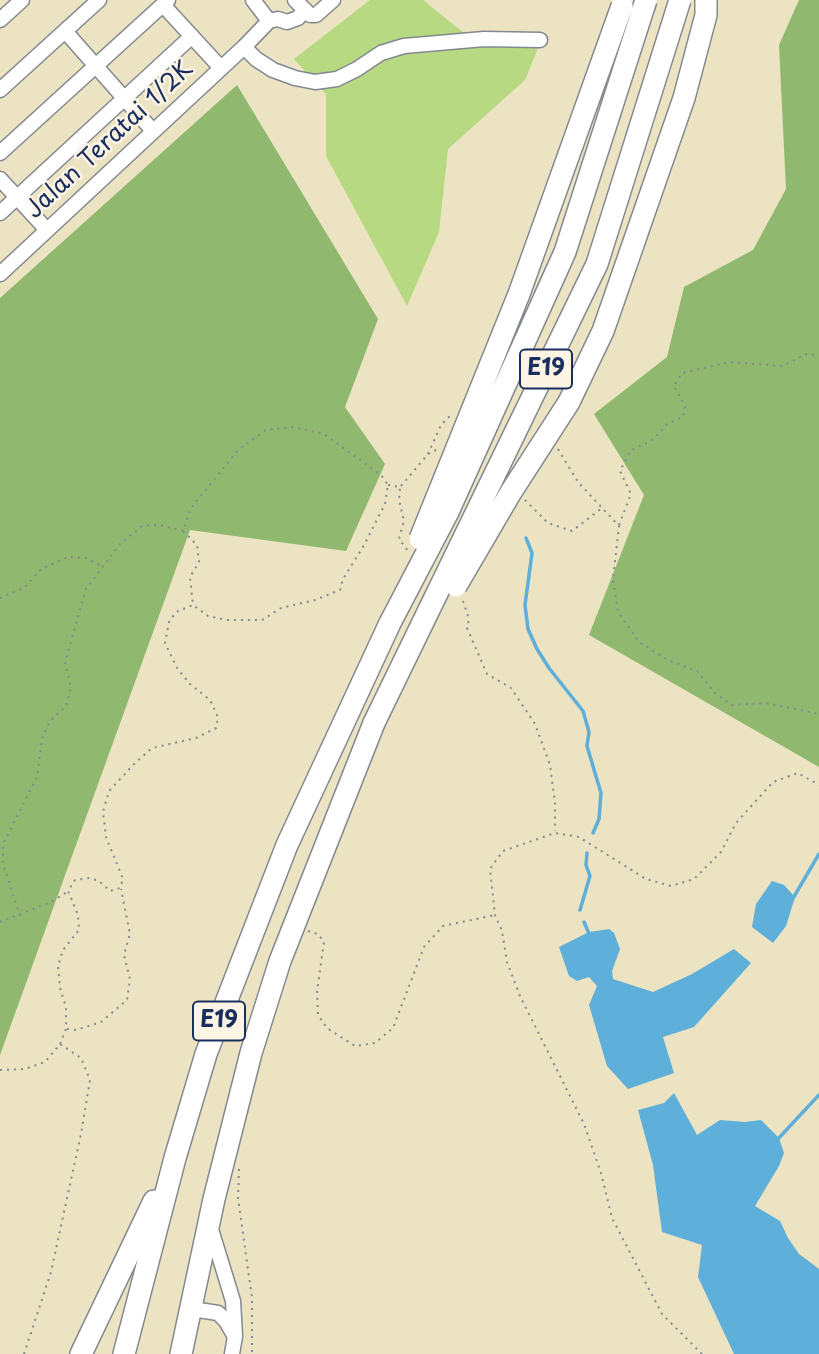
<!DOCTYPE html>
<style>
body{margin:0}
canvas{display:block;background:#ebe3c1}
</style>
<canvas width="819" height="1354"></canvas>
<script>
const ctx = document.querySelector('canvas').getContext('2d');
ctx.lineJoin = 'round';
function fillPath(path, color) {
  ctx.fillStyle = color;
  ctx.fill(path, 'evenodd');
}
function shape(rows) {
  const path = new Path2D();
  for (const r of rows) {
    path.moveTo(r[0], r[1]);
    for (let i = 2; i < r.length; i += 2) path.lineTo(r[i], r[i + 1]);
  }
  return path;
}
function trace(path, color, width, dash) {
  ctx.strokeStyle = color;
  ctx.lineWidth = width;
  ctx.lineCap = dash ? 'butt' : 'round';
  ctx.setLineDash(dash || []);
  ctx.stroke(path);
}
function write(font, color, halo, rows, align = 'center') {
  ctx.font = font + ' "Playpen Sans",sans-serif';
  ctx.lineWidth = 5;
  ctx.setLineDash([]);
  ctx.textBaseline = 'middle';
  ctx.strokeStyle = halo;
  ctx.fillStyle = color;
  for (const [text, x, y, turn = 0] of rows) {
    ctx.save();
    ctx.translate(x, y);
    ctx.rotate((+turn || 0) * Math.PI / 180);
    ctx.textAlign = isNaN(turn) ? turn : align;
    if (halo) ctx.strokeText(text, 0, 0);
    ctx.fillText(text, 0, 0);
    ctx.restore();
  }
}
fillPath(shape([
 [370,0,423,0,464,33,486,43,540,43,525,80,448,149,439,232,407,306,326,156,326,94,294,59]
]), '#b6d981');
fillPath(shape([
 [799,0,819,0,819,767,589,635,644,495,594,414,667,357,684,287,753,250,786,189,779,45],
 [237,85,378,319,345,407,385,464,346,551,190,530,0,1055,0,298]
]), '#90b96f');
fillPath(shape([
 [772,881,784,885,795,897,786,926,773,943,752,927,756,904],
 [609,929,614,933,620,949,612,971,613,979,653,992,692,974,734,949,751,963,694,1027,663,1037,674,1073,628,1089,607,1066,589,1005,597,986,589,977,577,981,569,976,559,947,589,932],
 [674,1093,697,1135,720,1120,745,1122,761,1120,779,1138,784,1153,779,1166,755,1206,780,1221,788,1238,799,1254,819,1269,819,1354,734,1354,698,1277,702,1245,662,1232,653,1165,638,1110,664,1103]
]), '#5eafd9');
trace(shape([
 [526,538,532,553,525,605,528,629,537,649,549,668,583,711,589,732,587,746,601,793,599,819,593,833],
 [792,900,819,854],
 [580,910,590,876,586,865,587,853],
 [584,922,590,936],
 [776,1141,819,1095]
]), '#5eafd9', 3.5);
const minor = shape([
 [253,0,269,21],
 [295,0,310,15,316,15,333,0],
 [163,5,221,68],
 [0,20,22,0],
 [269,21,278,19,287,22,298,18,304,11],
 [65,31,153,131],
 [244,47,256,59,273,70,295,78,315,82,337,79,357,69,381,53,404,46,484,39,540,40],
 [0,90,99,0],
 [0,153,168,0],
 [0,179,47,230],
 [0,213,192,36],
 [0,274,244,47,269,21],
 [210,1226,233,1301,235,1336,232,1354],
 [192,1309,218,1313,226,1321,234,1335]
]);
const highway = shape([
 [569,402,603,331,684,98,706,15,706,0],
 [81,1354,154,1201],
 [124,1354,175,1158,206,1054,287,845,390,623],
 [181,1354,214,1199,251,1053,280,961,374,723]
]);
trace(minor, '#838990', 17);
trace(highway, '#838990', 24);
trace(shape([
 [558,449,578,482,619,526,613,579,618,612,639,642,668,660,697,671,715,693,732,705,765,703,819,714],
 [428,454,441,425,452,414],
 [388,485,400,487,399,500,404,521,399,539,408,551],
 [401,486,428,454,438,449],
 [525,500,548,523,572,531,602,508],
 [619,525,631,494,620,471,630,451,654,439,667,424,683,417,685,406,674,386,682,373,729,362,783,366,806,354,819,355],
 [0,598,24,588,41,569,68,557,86,558,101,566],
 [463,601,469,619,467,628,487,674,511,688,535,724,550,765,555,803,555,831],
 [20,916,3,864,3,844,37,777,42,739,50,721,66,706,71,688,65,662,86,589,120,544,142,526,160,525,183,531],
 [0,922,51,902,67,892],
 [308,931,318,934,324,942,317,991,318,1015,327,1028,355,1046,375,1043,393,1028,424,947,443,926,495,915],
 [67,1029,76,1030,101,1022,127,1000,130,979,124,955,130,934,121,889],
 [60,1044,66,1029,66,1007,60,988,58,966,63,950,79,930,78,915,68,891,75,880,89,878,99,881,110,891,120,888,123,879,106,837,103,812,109,791,135,763,152,748,196,738,216,728,218,717,210,700,190,684,177,668,165,643,169,622,176,612,193,605,190,577,199,562,197,545,183,531,191,508,239,449,266,430,293,427,324,434,381,475,388,485,385,504,363,547,343,579,340,590,315,600,281,608,262,620,227,620,208,616,193,605],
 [0,1070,25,1069,45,1062,60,1044,81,1058,90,1080,81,1134,51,1272,24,1354],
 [239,1169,238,1198,252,1298,252,1354],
 [702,1354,662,1314,612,1218,601,1173,584,1124,520,996,507,962,502,931,495,915,490,869,503,851,555,833,579,837,646,879,671,886,694,879,721,852,736,823,773,782,798,773,819,785]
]), '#838990', 2, [2, 5]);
trace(minor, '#fff', 14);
trace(highway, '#fff', 21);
const highwayBridge = shape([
 [420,539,519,294,622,6],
 [456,586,511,492,569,402],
 [390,623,448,512,565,252,646,0],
 [374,723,597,264,680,0]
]);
trace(highwayBridge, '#838990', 24, []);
trace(highwayBridge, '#fff', 21);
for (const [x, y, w] of [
 [546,369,52],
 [219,1021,52]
]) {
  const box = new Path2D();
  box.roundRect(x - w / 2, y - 19.5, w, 39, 5);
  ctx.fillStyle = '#fcf5e5';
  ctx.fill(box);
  trace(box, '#1b2f5e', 2);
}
write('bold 23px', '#1b2f5e', null, [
 ["E19",546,369],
 ["E19",219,1021]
]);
write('24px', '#1b2f5e', '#fcf5e5', [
 ["Jalan Teratai 1/2K",110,140,-43]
]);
</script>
